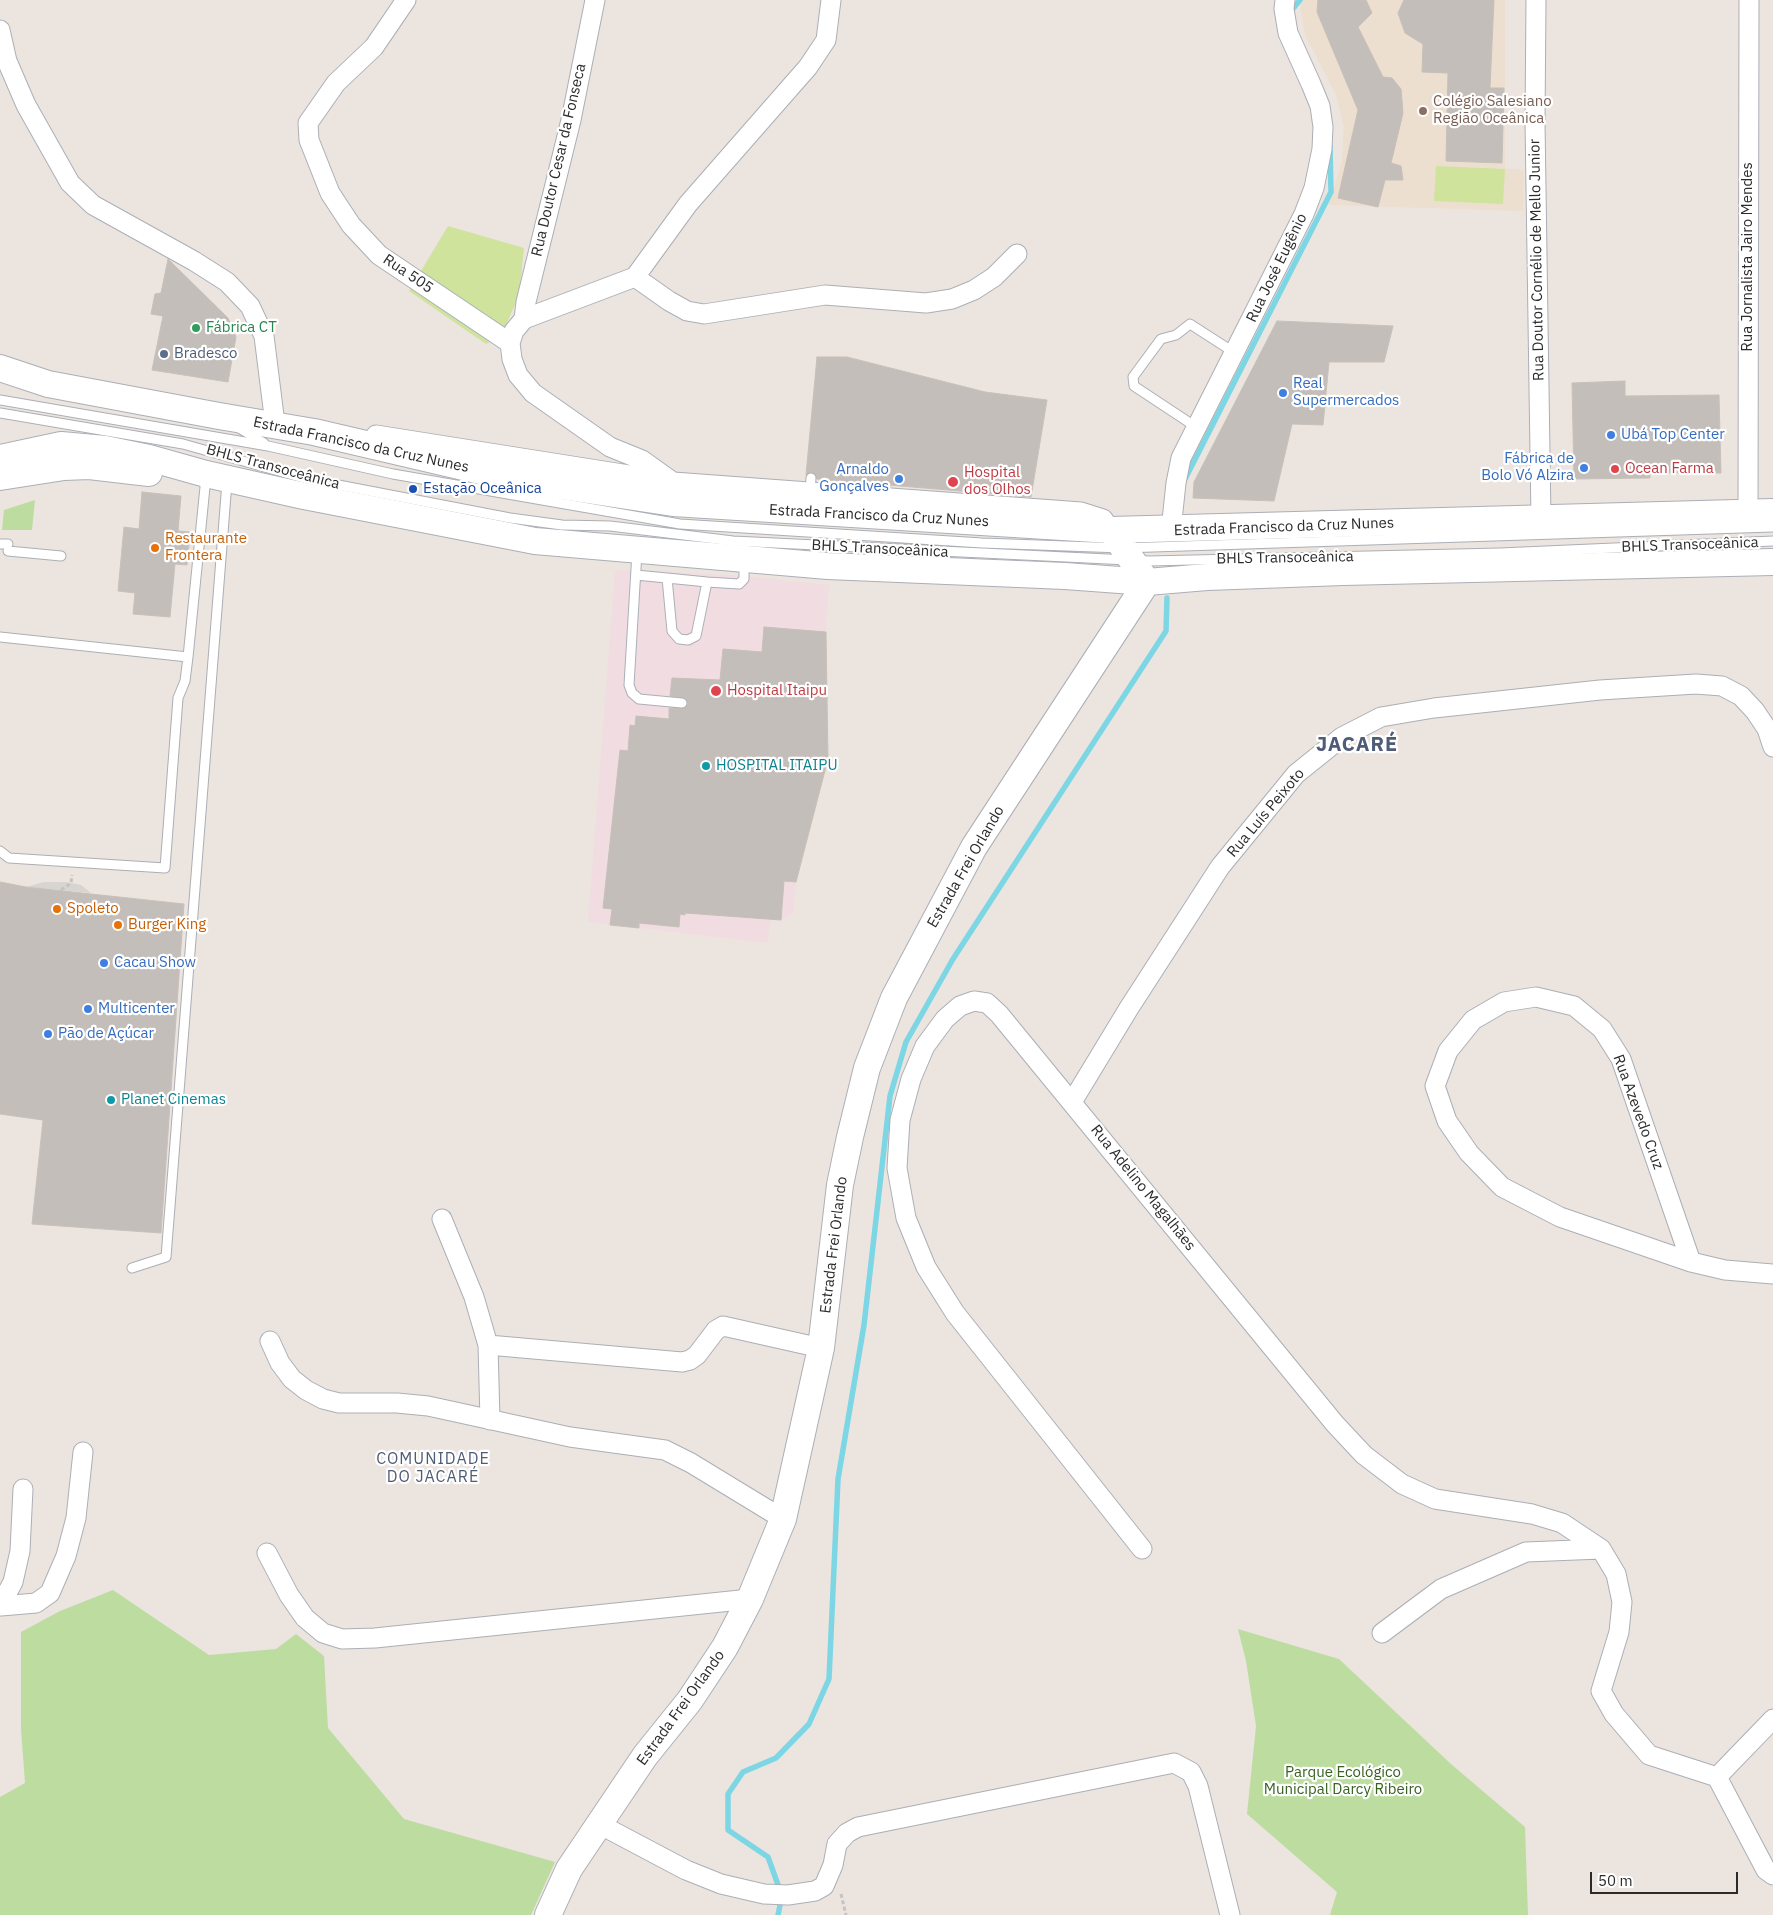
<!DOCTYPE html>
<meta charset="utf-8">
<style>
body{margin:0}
#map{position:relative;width:1773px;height:1915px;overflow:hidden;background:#ece4df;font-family:"IBM Plex Sans",sans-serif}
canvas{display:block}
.scale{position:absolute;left:1590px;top:1872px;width:148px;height:22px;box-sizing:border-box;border:2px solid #2b2b2b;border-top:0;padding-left:6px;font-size:15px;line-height:18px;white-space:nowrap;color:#2b2b2b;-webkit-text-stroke:4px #fff;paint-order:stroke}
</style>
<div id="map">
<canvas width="1773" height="1915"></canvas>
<div class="scale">50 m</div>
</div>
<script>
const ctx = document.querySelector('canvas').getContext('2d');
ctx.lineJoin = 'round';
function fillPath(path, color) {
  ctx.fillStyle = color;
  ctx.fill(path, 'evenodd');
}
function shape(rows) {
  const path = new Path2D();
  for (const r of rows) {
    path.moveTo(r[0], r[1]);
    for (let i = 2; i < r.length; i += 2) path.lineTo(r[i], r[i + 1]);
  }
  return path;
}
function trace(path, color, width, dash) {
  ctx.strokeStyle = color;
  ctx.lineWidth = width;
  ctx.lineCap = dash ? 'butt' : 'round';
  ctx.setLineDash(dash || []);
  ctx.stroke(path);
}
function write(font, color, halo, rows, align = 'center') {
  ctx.font = font + ' "IBM Plex Sans",sans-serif';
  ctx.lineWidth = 4.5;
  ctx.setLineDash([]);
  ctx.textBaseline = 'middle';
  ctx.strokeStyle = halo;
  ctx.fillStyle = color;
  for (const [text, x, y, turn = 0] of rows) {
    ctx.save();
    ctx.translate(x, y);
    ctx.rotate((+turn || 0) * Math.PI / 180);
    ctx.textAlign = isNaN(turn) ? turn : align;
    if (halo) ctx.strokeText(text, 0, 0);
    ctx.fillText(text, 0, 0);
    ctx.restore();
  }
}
fillPath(shape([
 [1303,0,1505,0,1505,168,1524,170,1523,211,1329,205,1342,160,1344,127,1336,95,1305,35,1300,7]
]), '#ecdfd0');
fillPath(shape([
 [636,570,744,576,829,585,826,624,828,759,796,882,793,914,781,920,771,920,767,943,588,922,615,571]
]), '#f1dde1');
fillPath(shape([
 [35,500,32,530,2,530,4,510],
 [113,1590,209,1655,276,1649,296,1634,324,1656,328,1728,404,1819,555,1862,531,1915,0,1915,0,1797,25,1783,21,1729,21,1632,60,1611],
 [1238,1629,1339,1659,1451,1764,1525,1827,1528,1915,1330,1915,1337,1892,1247,1814,1256,1726,1246,1661]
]), '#bddda0');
fillPath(shape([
 [1436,166,1505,169,1503,204,1434,201],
 [448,226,524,248,519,295,501,337,486,344,409,291]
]), '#cfe39d');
fillPath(shape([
 [44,882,65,882,81,885,91,893,26,887]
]), '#d8d4d1');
trace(shape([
 [1292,15,1291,11,1300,0],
 [1185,479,1331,192,1330,146],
 [778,1915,782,1896,768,1857,728,1830,728,1794,743,1772,776,1758,809,1724,829,1679,838,1479,864,1325,890,1096,906,1042,953,959,1166,631,1167,598]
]), '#7cd6e4', 5.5);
const building = shape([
 [1318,0,1366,0,1372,13,1358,27,1383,77,1392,78,1401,89,1403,113,1391,163,1401,166,1403,180,1385,180,1378,207,1338,198,1358,110,1317,12,1318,0],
 [1404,0,1494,0,1490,88,1504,88,1502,163,1446,161,1448,73,1422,72,1423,44,1405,33,1398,13,1404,0],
 [168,259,228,318,236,337,228,382,152,370,163,316,151,314,155,294,161,293,168,259],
 [1277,321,1393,326,1384,362,1329,362,1323,425,1292,424,1274,501,1193,498,1194,482,1277,321],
 [817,357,847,357,985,392,1047,400,1031,497,817,479,812,472,806,475,817,357],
 [1625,381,1625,396,1719,395,1721,473,1650,473,1650,478,1574,479,1572,383,1625,381],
 [142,492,181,496,178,531,190,532,187,565,175,564,170,617,133,614,135,593,118,591,124,527,139,529,142,492],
 [764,627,826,632,828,759,796,882,784,881,781,920,685,913,685,915,680,914,679,927,639,923,639,928,610,925,612,909,603,908,620,750,628,751,630,725,635,726,636,716,669,719,669,708,685,708,688,704,686,698,670,696,672,678,720,680,723,649,762,652,764,627],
 [0,882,26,887,184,904,161,1233,32,1224,43,1120,0,1114,0,882]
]);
fillPath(building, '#c4bebb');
trace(building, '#c7c0b8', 1);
const lane = shape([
 [0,400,268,446,393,474,680,524,982,543,1122,548,1773,527],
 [0,413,183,444,307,479,510,518,562,525,610,526,733,541,1149,561,1500,553,1773,541],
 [1196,427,1134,386,1133,377,1161,339,1176,335,1190,324,1235,353],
 [239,428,264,443],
 [810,493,811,478],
 [0,544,8,544],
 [8,551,61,556],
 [637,552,629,685,632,693,639,699,682,703],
 [636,575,667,578,672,631,679,639,688,640,696,636,707,582,739,584,744,579,744,562],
 [667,578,707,582],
 [0,637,188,657,206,477],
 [0,851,9,858,165,868,178,698,185,681,188,657],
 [132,1268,166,1257,227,482]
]);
const street = shape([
 [406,0,374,47,336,83,308,123,309,140,330,193,351,225,379,255,510,343,512,359,518,375,533,393,610,447,642,460,670,480],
 [1536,0,1535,122,1541,520],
 [0,30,7,61,26,105,70,183,93,205,194,261,227,282,250,306,264,336,275,424],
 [635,277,688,204,808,67,826,40,831,0],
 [524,319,526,302,571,120,595,0],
 [510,343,514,331,524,319,635,277,669,301,687,311,704,314,825,295,926,303,952,299,974,290,994,277,1017,254],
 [376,435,673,482,1081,512,1103,519,1111,530],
 [1748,513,1749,0],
 [1171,530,1176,483,1181,458,1304,214,1314,188,1322,149,1323,127,1320,106,1311,84,1288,33,1284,9,1285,0],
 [1072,1102,1129,1008,1220,867,1296,774,1342,737,1381,717,1434,708,1600,690,1696,684,1722,686,1741,696,1755,711,1767,729,1773,747],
 [442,1219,474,1297,488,1345,490,1420],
 [1691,1262,1621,1059,1602,1029,1574,1006,1536,997,1504,1002,1473,1020,1448,1051,1435,1086,1447,1121,1469,1153,1502,1187,1560,1217,1691,1262,1725,1270,1773,1274],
 [270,1341,280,1363,292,1379,306,1390,323,1399,339,1403,397,1403,428,1406,570,1437,665,1450,691,1463,783,1519],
 [488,1345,682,1362,690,1360,697,1355,716,1330,723,1326,821,1348],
 [1142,1549,955,1313,926,1267,906,1218,897,1168,900,1120,911,1079,925,1046,945,1019,960,1006,974,1001,987,1003,999,1014,1335,1424,1364,1455,1402,1484,1435,1499,1532,1514,1562,1523,1601,1549,1616,1574,1622,1602,1619,1632,1601,1691,1614,1714,1649,1755,1717,1777,1766,1870,1773,1875],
 [267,1553,289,1595,305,1618,323,1633,342,1639,375,1638,750,1599],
 [0,1606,13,1582,20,1551,23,1489],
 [1,1606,36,1603,50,1593,66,1556,76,1518,83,1452],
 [1382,1633,1441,1589,1526,1552,1601,1549],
 [1717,1777,1773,1719],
 [599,1824,686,1870,721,1884,764,1894,788,1895,815,1891,824,1886,833,1865,837,1844,847,1833,858,1827,1174,1763,1191,1772,1198,1786,1230,1915]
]);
const secondary = shape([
 [0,368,48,384,219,416,314,432,515,479,673,503,1111,530,1773,512],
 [0,458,61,445,105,449,149,458,206,474,304,496,535,541,828,566,1065,576,1147,582,1207,577,1343,572,1773,562],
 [0,477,64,467,89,466,149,473],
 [1111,530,1147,582],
 [548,1915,569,1869,645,1756,690,1700,725,1647,750,1599,783,1519,821,1348,840,1185,850,1137,867,1068,894,998,974,847,1147,582]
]);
trace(lane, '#abafb6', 11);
trace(street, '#abafb6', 21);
trace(secondary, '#abafb6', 28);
trace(shape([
 [61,890,71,883,72,875],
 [841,1894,846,1915]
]), '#c4c4c4', 3, [4, 2.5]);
trace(lane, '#fff', 9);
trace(street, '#fff', 19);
trace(secondary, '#fff', 26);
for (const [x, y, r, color] of [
 [1423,111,5,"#8d6e63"],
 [196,328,5,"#2e9e5b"],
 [164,354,5,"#5c6f8a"],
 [1283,393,5,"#3f7fe0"],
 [1611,435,5,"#3f7fe0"],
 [1584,468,5,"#3f7fe0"],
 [1615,469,5,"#e0444e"],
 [899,479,5,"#3f7fe0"],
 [953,482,6,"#e0444e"],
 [413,489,5,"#1a4fb4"],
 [155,548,5,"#e8710a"],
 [716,691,6,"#e0444e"],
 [706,766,5,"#0f9aa8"],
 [57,909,5,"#e8710a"],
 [118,925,5,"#e8710a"],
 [104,963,5,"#3f7fe0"],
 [88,1009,5,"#3f7fe0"],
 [48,1034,5,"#3f7fe0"],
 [111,1100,5,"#0f9aa8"]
]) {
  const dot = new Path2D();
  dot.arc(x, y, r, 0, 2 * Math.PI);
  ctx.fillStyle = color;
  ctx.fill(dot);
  trace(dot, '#fff', 2);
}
write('15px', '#785e54', '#fff', [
 ["Colégio Salesiano",1433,102],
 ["Região Oceânica",1433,119]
], 'left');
write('15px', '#2b2b2b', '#fff', [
 ["Rua Doutor Cesar da Fonseca",559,160,-77],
 ["Rua Jornalista Jairo Mendes",1748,257,-90],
 ["Rua Doutor Cornélio de Mello Junior",1537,260,-91],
 ["Rua José Eugênio",1277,268,-64],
 ["Rua 505",408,274,34],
 ["Estrada Francisco da Cruz Nunes",361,445,12],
 ["BHLS Transoceânica",273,467,15],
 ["Estrada Francisco da Cruz Nunes",879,516,3],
 ["Estrada Francisco da Cruz Nunes",1284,527,-2],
 ["BHLS Transoceânica",1690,545,-2],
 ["BHLS Transoceânica",880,549,3],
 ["BHLS Transoceânica",1285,558,-1],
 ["Rua Luís Peixoto",1266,813,-50],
 ["Estrada Frei Orlando",966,867,-60],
 ["Rua Azevedo Cruz",1638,1112,70],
 ["Rua Adelino Magalhães",1143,1188,51],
 ["Estrada Frei Orlando",834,1245,-83],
 ["Estrada Frei Orlando",681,1708,-54]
]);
write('15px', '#27864d', '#fff', [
 ["Fábrica CT",206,328]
], 'left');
write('15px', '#4e5e75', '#fff', [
 ["Bradesco",174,354]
], 'left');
write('15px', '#366cbe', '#fff', [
 ["Real",1293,384],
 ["Supermercados",1293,401],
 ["Ubá Top Center",1621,435],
 ["Fábrica de",1574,459,"right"],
 ["Bolo Vó Alzira",1574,476,"right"],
 ["Arnaldo",889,470,"right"],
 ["Gonçalves",889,487,"right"],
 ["Cacau Show",114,963],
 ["Multicenter",98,1009],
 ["Pão de Açúcar",58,1034]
], 'left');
write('15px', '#be3a42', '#fff', [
 ["Ocean Farma",1625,469],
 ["Hospital",964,473],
 ["dos Olhos",964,490],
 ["Hospital Itaipu",727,691]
], 'left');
write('15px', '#164399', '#fff', [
 ["Estação Oceânica",423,489]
], 'left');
write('15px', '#c56008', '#fff', [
 ["Restaurante",165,539],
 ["Frontera",165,556],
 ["Spoleto",67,909],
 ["Burger King",128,925]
], 'left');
write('15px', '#0d838f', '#fff', [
 ["HOSPITAL ITAIPU",716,766],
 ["Planet Cinemas",121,1100]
], 'left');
write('15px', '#376221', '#fff', [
 ["Parque Ecológico",1343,1773],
 ["Municipal Darcy Ribeiro",1343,1790]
]);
ctx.letterSpacing = '1px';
write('16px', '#4f5c78', '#fff', [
 ["COMUNIDADE",433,1459],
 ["DO JACARÉ",433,1477]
]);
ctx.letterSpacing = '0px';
ctx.letterSpacing = '1px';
write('bold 20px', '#4f5c78', '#fff', [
 ["JACARÉ",1357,745]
]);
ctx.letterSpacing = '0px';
</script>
